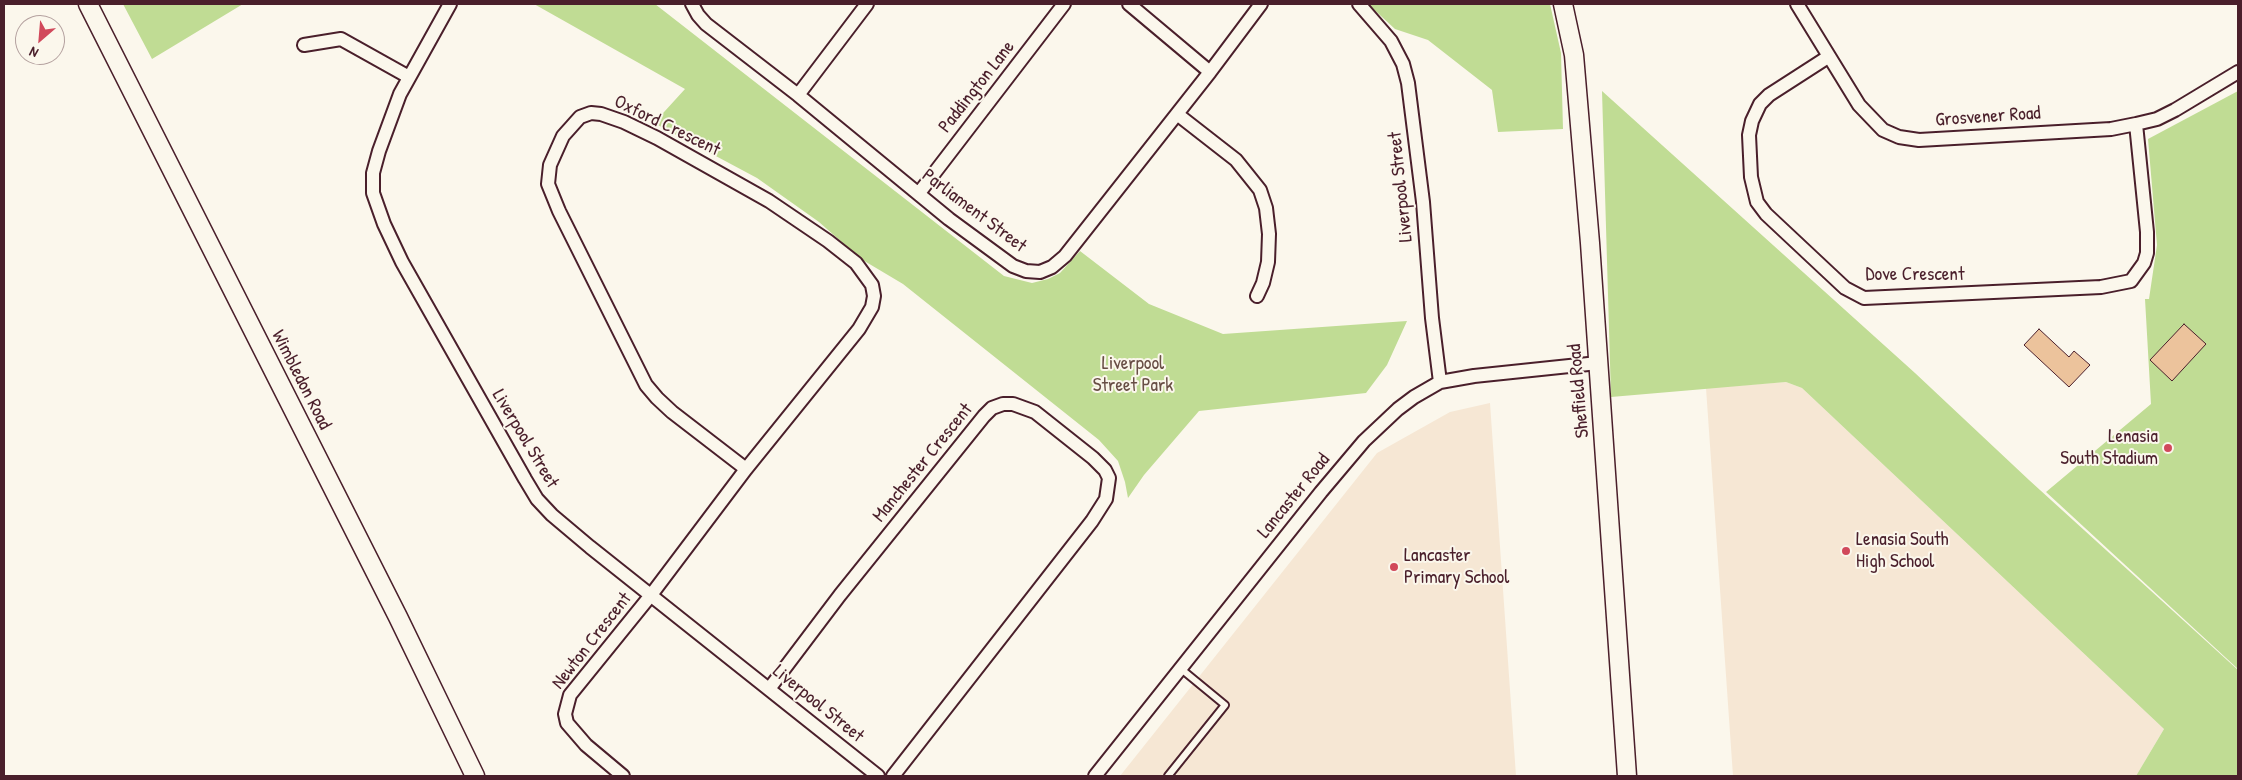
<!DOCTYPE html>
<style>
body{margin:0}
#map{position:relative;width:2242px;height:780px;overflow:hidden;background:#fbf7ec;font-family:"Patrick Hand",sans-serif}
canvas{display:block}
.frame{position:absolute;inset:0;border:5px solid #4a1f2b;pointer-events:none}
.north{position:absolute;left:15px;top:15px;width:50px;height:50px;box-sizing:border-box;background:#fbf7ec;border:1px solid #b4a19f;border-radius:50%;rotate:207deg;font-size:14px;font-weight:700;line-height:20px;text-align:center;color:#4a1f2b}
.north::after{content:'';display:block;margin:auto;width:18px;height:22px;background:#d1495b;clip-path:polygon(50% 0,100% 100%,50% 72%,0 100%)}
</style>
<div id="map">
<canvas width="2242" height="780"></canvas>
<div class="frame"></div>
<div class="north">N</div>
</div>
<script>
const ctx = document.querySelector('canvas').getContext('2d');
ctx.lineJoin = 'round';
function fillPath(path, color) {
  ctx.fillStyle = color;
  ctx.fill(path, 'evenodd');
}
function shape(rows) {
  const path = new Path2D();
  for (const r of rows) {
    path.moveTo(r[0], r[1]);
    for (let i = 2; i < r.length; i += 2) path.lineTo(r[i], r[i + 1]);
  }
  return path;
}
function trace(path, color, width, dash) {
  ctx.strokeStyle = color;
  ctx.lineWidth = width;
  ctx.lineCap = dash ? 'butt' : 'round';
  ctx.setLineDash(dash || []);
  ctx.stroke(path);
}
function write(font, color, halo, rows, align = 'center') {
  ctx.font = font + ' "Patrick Hand",sans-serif';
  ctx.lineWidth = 4;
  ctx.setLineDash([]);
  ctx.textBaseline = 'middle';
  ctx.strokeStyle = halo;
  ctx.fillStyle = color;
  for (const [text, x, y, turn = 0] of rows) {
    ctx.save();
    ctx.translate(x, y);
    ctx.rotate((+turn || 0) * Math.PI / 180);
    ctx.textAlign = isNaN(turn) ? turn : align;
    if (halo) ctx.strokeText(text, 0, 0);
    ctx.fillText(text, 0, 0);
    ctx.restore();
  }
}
fillPath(shape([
 [1786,382,1802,388,2164,729,2136,776,1733,776,1706,388],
 [1490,403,1516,776,1120,776,1377,453,1450,412]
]), '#f6e7d4');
fillPath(shape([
 [123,4,243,4,152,59],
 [534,4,655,4,1004,276,1032,283,1048,279,1060,273,1080,251,1149,304,1223,334,1407,321,1387,365,1366,393,1199,411,1144,475,1128,498,1125,482,1118,461,1099,440,903,284,861,259,819,222,757,178,654,123,685,89],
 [1368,4,1550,4,1561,53,1563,129,1498,132,1492,90,1428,40,1395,29],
 [1602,91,1915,373,2029,480,2238,670,2238,776,2136,776,2164,729,1802,388,1786,382,1611,397],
 [2238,91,2238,669,2046,492,2151,404,2145,299,2149,299,2157,245,2148,139]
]), '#c0dc94');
const building = shape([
 [2184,324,2206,344,2172,381,2150,360,2184,324],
 [2039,329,2069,357,2074,351,2090,365,2069,387,2024,345,2039,329]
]);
fillPath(building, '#ecc39c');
trace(building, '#4a1f2b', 1);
const lane = shape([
 [1168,776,1225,705,1180,668]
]);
const street = shape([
 [450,4,400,94,379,151,373,173,373,193,384,224,402,262,525,479,537,499,552,515,590,547,878,776],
 [692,4,698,15,706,24,798,95,949,219,1013,266,1026,271,1040,272,1052,267,1065,256,1210,72,1261,4],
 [1129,4,1210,72],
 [1359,4,1391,41,1403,64,1408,83,1423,202,1432,318,1440,382],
 [1797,4,1859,105,1883,130,1899,137,1919,140,2111,129,2136,124,2157,119,2175,110,2238,72],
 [304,45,341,39,409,77],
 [1828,57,1769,95,1760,104,1752,121,1749,135,1751,177,1757,202,1766,214,1845,288,1864,298,2101,287,2131,281,2144,263,2147,253,2147,232,2136,124],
 [798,95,867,4],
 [1177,114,1236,160,1260,190,1266,208,1269,234,1268,262,1263,283,1257,296],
 [919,193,1064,4],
 [769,689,840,595,984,416,992,408,1003,404,1013,404,1035,412,1093,458,1105,470,1109,478,1106,499,1092,521,893,776],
 [623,776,586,745,567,723,565,714,570,695,651,595,746,469,859,329,872,307,874,296,872,285,856,263,828,241,769,201,657,138,624,122,601,114,591,113,580,117,563,136,550,165,548,184,559,211,646,385,657,398,672,412,746,469],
 [1095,776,1321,492,1364,441,1398,409,1414,397,1440,382,1474,376,1598,363]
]);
const secondary = shape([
 [88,4,398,617,475,776],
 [1563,4,1574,55,1590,243,1627,776]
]);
trace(lane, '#4a1f2b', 10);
trace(street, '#4a1f2b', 16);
trace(secondary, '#4a1f2b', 21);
trace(lane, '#fbf7ec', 6);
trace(street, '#fbf7ec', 12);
trace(secondary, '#fbf7ec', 18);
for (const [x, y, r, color] of [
 [2168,448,5,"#d1495b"],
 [1846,551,5,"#d1495b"],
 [1394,567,5,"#d1495b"]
]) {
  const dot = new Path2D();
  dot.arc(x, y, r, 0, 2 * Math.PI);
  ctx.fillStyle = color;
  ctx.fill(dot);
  trace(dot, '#fbf7ec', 2);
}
write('19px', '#4a1f2b', '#fbf7ec', [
 ["Paddington Lane",977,87,-52],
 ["Grosvener Road",1988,117,-4],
 ["Oxford Crescent",667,126,26],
 ["Liverpool Street",1401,187,-96],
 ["Parliament Street",974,211,37],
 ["Dove Crescent",1915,275],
 ["Wimbledon Road",301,380,63],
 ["Sheffield Road",1579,391,-95],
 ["Liverpool Street",525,439,59],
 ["Manchester Crescent",923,463,-51],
 ["Lancaster Road",1294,496,-51],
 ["Newton Crescent",592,641,-52],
 ["Liverpool Street",818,704,39]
]);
write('19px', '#684e45', '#fbf7ec', [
 ["Liverpool",1133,364],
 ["Street Park",1133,386]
]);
write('19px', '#4a1f2b', '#fbf7ec', [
 ["Lenasia",2158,437,"right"],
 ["South Stadium",2158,459,"right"],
 ["Lenasia South",1856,540],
 ["High School",1856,562],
 ["Lancaster",1404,556],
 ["Primary School",1404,578]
], 'left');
</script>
